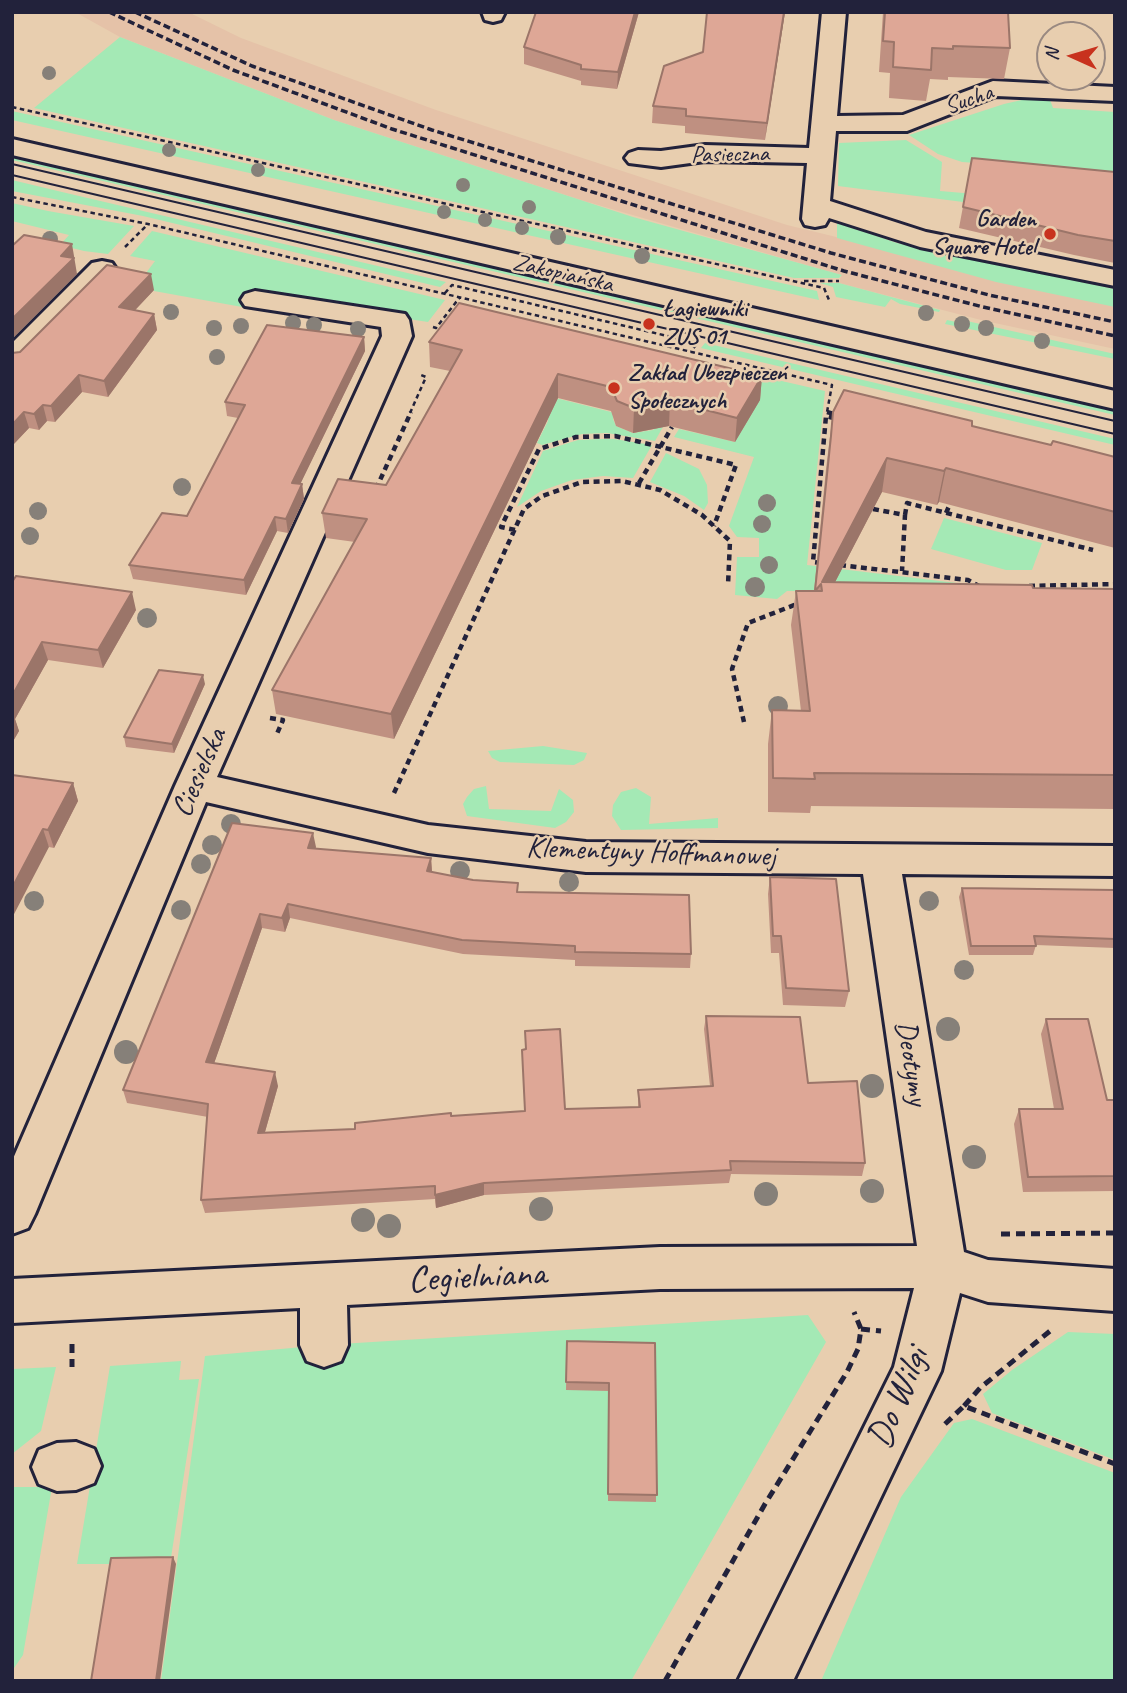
<!DOCTYPE html>
<meta charset="utf-8">
<style>
body{margin:0}
#map{position:relative;width:1127px;height:1693px;overflow:hidden;background:#e8ceaf;font-family:Caveat,sans-serif}
canvas{display:block}
.frame{position:absolute;inset:0;border:14px solid #22223b;pointer-events:none}
.north{position:absolute;left:1036px;top:21px;width:70px;height:70px;box-sizing:border-box;background:#e8ceaf;border:2px solid #998981;border-radius:50%;rotate:274deg;font-size:19px;font-weight:700;line-height:28px;text-align:center;color:#22223b}
.north::after{content:'';display:block;margin:auto;width:24px;height:32px;background:#c8321e;clip-path:polygon(50% 0,100% 100%,50% 72%,0 100%)}
</style>
<div id="map">
<canvas width="1127" height="1693"></canvas>
<div class="frame"></div>
<div class="north">N</div>
</div>
<script>
const ctx = document.querySelector('canvas').getContext('2d');
ctx.lineJoin = 'round';
function fillPath(path, color) {
  ctx.fillStyle = color;
  ctx.fill(path, 'evenodd');
}
function shape(rows) {
  const path = new Path2D();
  for (const r of rows) {
    path.moveTo(r[0], r[1]);
    for (let i = 2; i < r.length; i += 2) path.lineTo(r[i], r[i + 1]);
  }
  return path;
}
function trace(path, color, width, dash) {
  ctx.strokeStyle = color;
  ctx.lineWidth = width;
  ctx.lineCap = dash ? 'butt' : 'round';
  ctx.setLineDash(dash || []);
  ctx.stroke(path);
}
function write(font, color, halo, rows, align = 'center') {
  ctx.font = font + ' Caveat,sans-serif';
  ctx.lineWidth = 5;
  ctx.setLineDash([]);
  ctx.textBaseline = 'middle';
  ctx.strokeStyle = halo;
  ctx.fillStyle = color;
  for (const [text, x, y, turn = 0] of rows) {
    ctx.save();
    ctx.translate(x, y);
    ctx.rotate((+turn || 0) * Math.PI / 180);
    ctx.textAlign = isNaN(turn) ? turn : align;
    if (halo) ctx.strokeText(text, 0, 0);
    ctx.fillText(text, 0, 0);
    ctx.restore();
  }
}
fillPath(shape([
 [75,12,188,12,241,38,436,110,787,225,992,275,1115,294,1115,349,981,320,839,283,841,275,584,201,334,120,120,37]
]), '#e5c2a8');
fillPath(shape([
 [120,37,334,120,633,217,842,275,839,278,794,278,34,108],
 [1035,97,1049,97,1053,108,1115,112,1115,173,962,162,938,154,909,135,1004,104],
 [12,111,817,291,819,300,12,120],
 [906,140,942,162,940,191,1034,199,971,203,838,186,839,143],
 [12,156,1115,411,1115,415,12,160],
 [12,180,62,192,446,282,440,287,143,216,12,191],
 [12,203,48,211,134,226,108,254,84,251,60,245,69,235,12,221],
 [837,222,897,243,1115,289,1115,307,996,282,837,238],
 [152,231,445,300,428,322,252,295,242,307,154,291,143,277,155,261,130,256],
 [820,283,839,283,940,310,939,312,900,304,891,299,885,307,836,297,833,287],
 [958,319,1115,354,1115,359,945,324,947,320,956,322],
 [705,343,1115,439,1115,445,701,348],
 [691,360,825,391,807,565,965,584,962,592,787,591,777,599,735,595,737,557,759,557,759,538,737,537,729,526,754,457,674,437,679,429,735,442],
 [548,396,615,413,613,419,616,426,633,433,653,430,660,424,664,425,655,441,607,433,582,434,542,445,537,443,548,421],
 [599,439,614,439,652,445,633,478,603,476,572,480,541,491,517,507,543,451,578,440],
 [666,453,699,469,707,485,708,503,704,510,684,496,650,482],
 [944,518,1042,543,1032,570,1006,570,931,549],
 [543,746,587,753,584,760,574,765,500,762,492,758,488,751],
 [486,786,489,809,551,811,559,789,573,800,574,812,566,822,555,828,467,816,463,804,467,797,474,789],
 [636,788,651,797,649,824,718,818,718,828,621,830,612,816,613,805,621,792],
 [808,1315,826,1342,631,1681,161,1681,205,1356,324,1345],
 [654,1351,608,1500,609,1391],
 [1068,1332,1115,1334,1115,1460,992,1413,983,1394,1012,1370],
 [181,1361,179,1380,199,1379,170,1564,77,1564,110,1366],
 [56,1367,41,1431,12,1454,12,1369],
 [972,1419,1115,1473,1115,1681,821,1681,901,1497,954,1423],
 [12,1487,52,1487,23,1655,12,1671]
]), '#a4e9b5');
const minor = shape([
 [482,12,505,12,501,20,493,22,485,20,482,12],
 [822,12,846,12,837,116,903,115,993,81,1115,87,1115,101,996,96,907,131,836,131,830,201,926,232,1115,270,1115,286,920,247,829,218,825,225,815,227,805,225,802,219,807,163,705,161,661,167,629,163,625,158,629,153,638,150,661,151,705,145,809,148,822,12],
 [102,261,112,263,116,269,112,275,22,366,12,369,12,343,92,263,102,261],
 [255,291,405,314,409,320,412,336,217,777,428,825,586,842,1115,846,1115,876,902,874,964,1252,988,1260,1115,1269,1115,1311,988,1302,960,1293,941,1371,793,1681,738,1681,894,1367,914,1288,660,1289,347,1305,348,1345,341,1361,324,1367,307,1361,300,1345,300,1308,12,1323,12,1279,660,1247,917,1246,863,874,586,872,428,853,206,802,35,1214,28,1228,12,1234,12,1161,175,786,382,336,381,327,245,306,241,300,245,294,255,291],
 [76,1442,94,1449,101,1466,94,1483,76,1490,57,1491,39,1484,32,1467,39,1450,57,1443,76,1442]
]);
const major = shape([
 [12,139,1115,391,1115,409,12,155,12,139]
]);
trace(minor, '#22223b', 6);
trace(major, '#22223b', 6);
trace(shape([
 [12,107,824,288,829,300],
 [12,197,148,224,832,385,827,412,832,413],
 [125,247,148,224],
 [804,281,839,281],
 [445,293,452,285,697,343,691,352],
 [433,327,436,328,460,297],
 [410,413,426,377,421,375]
]), '#22223b', 2.5, [4.5, 3.5]);
trace(shape([
 [827,412,838,415],
 [639,483,672,427],
 [376,489,411,412],
 [873,509,905,515,902,571],
 [946,513,950,504],
 [905,515,907,503,1093,550],
 [515,530,501,527,539,449,576,437,615,436,736,465,714,526],
 [821,563,813,562,826,416,837,419],
 [840,565,968,580,979,586],
 [1029,586,1115,584],
 [270,718,283,720,276,736],
 [744,722,732,669,748,623,797,604],
 [394,793,524,509,542,496,582,482,622,481,660,490,702,515,730,541,728,585]
]), '#22223b', 4.5, [6, 4.5]);
trace(shape([
 [1001,1234,1115,1233],
 [861,1329,881,1331],
 [72,1344,72,1367],
 [964,1406,980,1388,1050,1331],
 [945,1424,964,1406,1115,1464],
 [665,1681,765,1504,847,1372,858,1349,861,1329,854,1312]
]), '#22223b', 5, [9, 6]);
fillPath(minor, '#e8ceaf');
fillPath(major, '#e8ceaf');
trace(shape([
 [12,164,1115,421],
 [12,175,1115,434]
]), '#22223b', 2);
trace(shape([
 [109,12,233,70,392,129,844,271,983,307,1115,336],
 [135,12,252,66,432,130,831,253,989,295,1115,322]
]), '#22223b', 3.5, [7, 3.5]);
ctx.fillStyle = '#868079';
for (const [x, y, r] of [
 [49,73,7],
 [169,150,7],
 [258,170,7],
 [463,185,7],
 [529,207,7],
 [444,212,7],
 [485,220,7],
 [522,228,7],
 [558,237,8],
 [50,239,8],
 [642,256,8],
 [171,312,8],
 [926,313,8],
 [293,323,8],
 [962,324,8],
 [314,325,8],
 [241,326,8],
 [214,328,8],
 [986,328,8],
 [358,329,8],
 [1042,341,8],
 [217,357,8],
 [182,487,9],
 [767,503,9],
 [38,511,9],
 [762,524,9],
 [30,536,9],
 [769,565,9],
 [755,587,10],
 [147,618,10],
 [778,706,10],
 [231,824,10],
 [212,845,10],
 [201,864,10],
 [460,871,10],
 [569,882,10],
 [34,901,10],
 [929,901,10],
 [181,910,10],
 [964,970,10],
 [948,1029,12],
 [126,1052,12],
 [872,1086,12],
 [974,1157,12],
 [872,1191,12],
 [766,1194,12],
 [541,1209,12],
 [363,1220,12],
 [389,1226,12]
]) {
  ctx.beginPath();
  ctx.arc(x, y, r, 0, 2 * Math.PI);
  ctx.fill();
}
fillPath(shape([
 [536,12,639,12,617,89,581,85,581,81,524,64,524,47],
 [785,12,765,140,685,133,685,126,652,123,653,106,703,52],
 [883,12,1008,12,1010,48,1004,79,948,77,948,80,930,79,926,101,889,98,890,73,879,72],
 [972,158,1115,172,1115,263,1074,255,959,228],
 [154,290,135,310,154,314,157,330,108,397,82,392,55,422,47,421,39,430,29,428,12,446,20,352],
 [364,337,365,351,300,484,302,484,304,499,288,533,277,531,246,595,133,579,129,565,187,516,238,418,227,416,225,402],
 [429,342,762,376,760,400,735,442,669,426,633,433,616,426,611,411,558,398,394,739,276,714,272,690,355,542,326,538,322,513,386,485,450,371,430,367],
 [833,412,972,426,1051,445,1115,457,1115,548,939,502,937,505,882,492,835,582,1033,588,1115,589,1115,809,811,806,810,813,768,812,768,744,772,710,801,711,791,625,796,591,814,591,826,469],
 [12,582,136,610,103,668,48,660,15,719,19,731,12,743],
 [205,684,174,753,126,747,124,737],
 [12,775,73,783,78,801,54,848,49,847],
 [232,823,316,847,315,849,431,858,432,872,473,880,518,883,518,892,691,954,690,968,575,966,575,960,463,954,290,918,285,932,262,928,214,1063,278,1086,265,1132,355,1129,451,1116,565,1109,638,1107,638,1090,710,1086,704,1029,706,1016,808,1083,865,1163,862,1176,731,1174,729,1183,484,1195,436,1208,435,1199,205,1213,201,1200,208,1117,127,1103,123,1090],
 [770,877,849,991,845,1007,783,1005,779,953,771,953,768,894],
 [962,888,1115,890,1115,948,1036,945,1033,955,969,955,959,897],
 [1046,1019,1107,1100,1115,1100,1115,1191,1023,1192,1014,1124,1019,1109,1054,1109,1041,1034],
 [567,1341,655,1343,656,1502,608,1501,609,1391,566,1390]
]), '#bf9081');
fillPath(shape([
 [635,12,639,12,617,89,618,72],
 [784,12,785,12,765,140,767,123],
 [72,244,77,274,12,339,12,319,61,256],
 [151,274,154,290,123,323,119,307],
 [154,314,157,330,108,397,104,381],
 [364,337,365,351,294,497,292,483],
 [558,374,558,398,394,739,391,714],
 [79,375,82,392,55,422,51,406],
 [762,376,760,400,735,442,737,418],
 [670,401,669,426,633,433,634,408],
 [43,405,47,421,39,430,34,414],
 [24,412,29,428,12,446,12,425],
 [887,458,882,492,819,613,822,582],
 [946,468,939,502,937,505,944,471],
 [302,484,304,499,288,533,286,519],
 [275,517,277,531,246,595,244,580],
 [132,592,136,610,103,668,98,650],
 [42,642,48,660,15,719,19,731,12,743,12,696],
 [203,675,205,684,174,753,172,744],
 [73,783,78,801,54,848,48,830],
 [43,829,49,847,12,918,12,888],
 [313,833,316,847,310,862,308,848],
 [431,858,432,872,427,871],
 [288,904,290,918,285,932,282,918],
 [260,914,262,928,210,1075,206,1062],
 [275,1072,278,1086,261,1146,258,1133],
 [484,1183,484,1195,436,1208,435,1195],
 [173,1557,176,1564,160,1681,156,1681]
]), '#9b7569');
const building = shape([
 [536,12,635,12,618,72,581,69,581,65,524,47,536,12],
 [707,12,784,12,767,123,686,116,686,109,653,106,664,66,703,52,707,12],
 [885,12,1008,12,1010,48,953,46,953,49,932,48,931,70,893,67,894,42,883,41,885,12],
 [972,158,1115,172,1115,241,1078,235,963,207,972,158],
 [24,235,72,244,61,256,74,258,12,319,12,246,24,235],
 [107,265,151,274,119,307,154,314,104,381,79,375,51,406,43,405,34,414,24,412,12,425,12,353,20,352,107,265],
 [459,303,762,376,737,418,670,401,634,408,617,401,611,387,558,374,391,714,272,690,367,519,322,513,338,479,386,485,462,350,429,342,459,303],
 [267,325,364,337,292,483,302,484,286,519,275,517,244,580,129,565,162,513,187,516,245,405,225,402,267,325],
 [844,390,972,421,972,426,1051,445,1053,441,1115,457,1115,512,946,468,944,471,887,458,822,582,1032,585,1033,588,1115,589,1115,775,814,773,815,779,773,778,772,710,810,711,796,591,822,591,821,584,815,591,831,436,833,412,844,390],
 [16,576,132,592,98,650,42,642,12,696,12,582,16,576],
 [159,670,203,675,172,744,124,737,159,670],
 [12,775,73,783,48,830,43,829,12,888,12,775],
 [232,823,313,833,308,848,431,858,427,871,473,880,518,883,517,892,689,895,691,954,575,952,575,946,462,940,288,904,282,918,260,914,206,1062,275,1072,258,1133,355,1129,355,1123,451,1113,451,1116,525,1111,522,1050,526,1049,525,1031,560,1029,565,1109,640,1107,638,1090,713,1086,706,1016,800,1017,808,1083,857,1081,865,1163,730,1161,731,1170,484,1183,435,1195,435,1186,201,1200,208,1104,123,1090,232,823],
 [770,877,836,879,849,991,786,988,781,936,773,936,770,877],
 [962,888,1115,890,1115,939,1034,936,1036,946,971,946,962,888],
 [1046,1019,1088,1019,1107,1100,1115,1100,1115,1176,1028,1177,1019,1109,1063,1109,1046,1019],
 [567,1341,655,1343,657,1495,608,1494,609,1383,566,1382,567,1341],
 [173,1557,156,1681,91,1681,111,1558,173,1557]
]);
fillPath(building, '#dea796');
trace(building, '#9b7569', 2);
for (const [x, y, r, color] of [
 [1050,234,7,"#c8321e"],
 [649,324,7,"#c8321e"],
 [614,388,7,"#c8321e"]
]) {
  const dot = new Path2D();
  dot.arc(x, y, r, 0, 2 * Math.PI);
  ctx.fillStyle = color;
  ctx.fill(dot);
  trace(dot, '#e8ceaf', 2.5);
}
write('24px', '#22223b', '#e8ceaf', [
 ["Sucha",969,100,-19],
 ["Pasieczna",730,155,-1],
 ["Zakopiańska",563,274,13]
]);
write('bold 24px', '#22223b', '#e8ceaf', [
 ["Garden",1036,220,"right"],
 ["Square Hotel",1036,248,"right"],
 ["Łagiewniki",663,310],
 ["ZUS 01",663,338],
 ["Zakład Ubezpieczeń",628,374],
 ["Społecznych",628,402]
], 'left');
write('30px', '#22223b', '#e8ceaf', [
 ["Ciesielska",200,773,-66],
 ["Klementyny Hoffmanowej",651,853,2],
 ["Deotymy",911,1063,81]
]);
write('37px', '#22223b', '#e8ceaf', [
 ["Cegielniana",477,1278,-3],
 ["Do Wilgi",899,1398,-67]
]);
</script>
